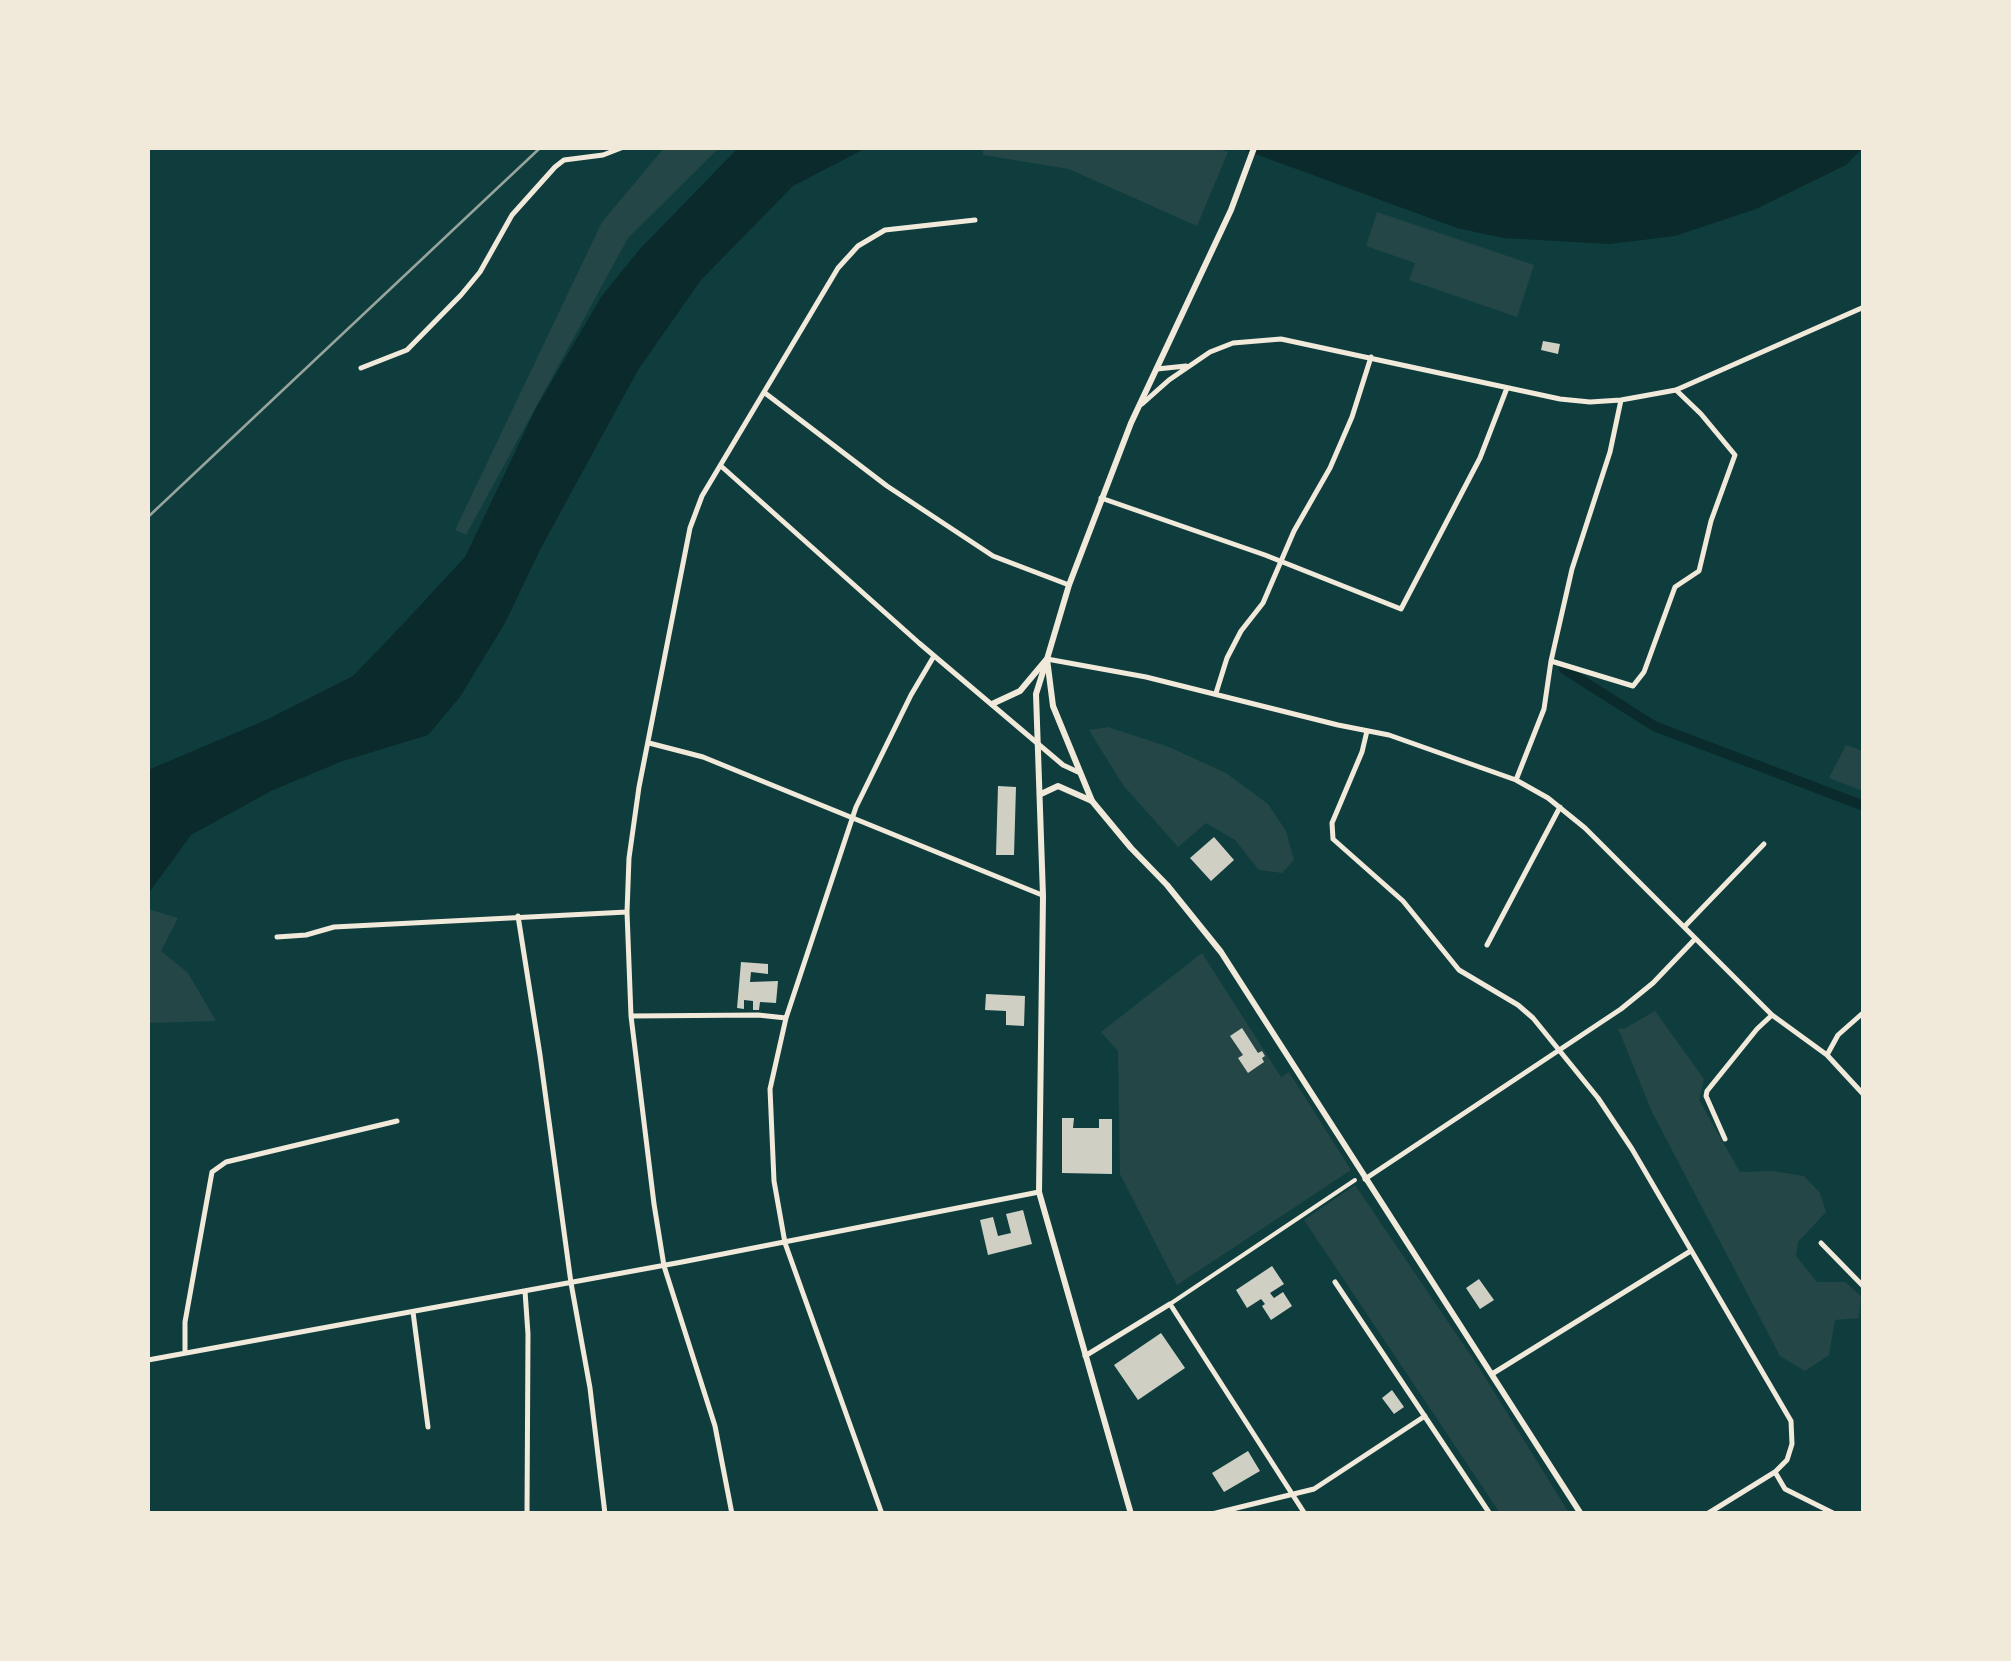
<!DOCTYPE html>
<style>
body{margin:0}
#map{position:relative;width:2011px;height:1661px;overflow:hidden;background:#0f3d3e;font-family:"DM Sans",sans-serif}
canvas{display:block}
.frame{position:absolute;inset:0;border:150px solid #f1e9da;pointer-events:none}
</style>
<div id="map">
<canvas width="2011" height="1661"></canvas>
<div class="frame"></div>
</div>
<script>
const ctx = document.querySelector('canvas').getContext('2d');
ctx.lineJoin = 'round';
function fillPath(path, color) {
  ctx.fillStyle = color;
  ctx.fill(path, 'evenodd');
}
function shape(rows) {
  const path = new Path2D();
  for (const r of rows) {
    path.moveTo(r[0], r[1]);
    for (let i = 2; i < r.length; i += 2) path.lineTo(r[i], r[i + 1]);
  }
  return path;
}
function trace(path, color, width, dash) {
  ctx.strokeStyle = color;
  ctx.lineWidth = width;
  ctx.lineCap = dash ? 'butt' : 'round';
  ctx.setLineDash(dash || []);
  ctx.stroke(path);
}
fillPath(shape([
 [664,148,719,148,628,238,466,535,455,530,602,222],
 [983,148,1215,148,1228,152,1197,226,1069,169,983,155],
 [1377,212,1534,265,1517,317,1409,280,1415,263,1366,246],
 [1108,727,1169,747,1226,773,1268,804,1286,831,1294,860,1282,873,1259,870,1235,840,1206,823,1178,847,1123,785,1089,730],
 [1846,745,1863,751,1863,791,1829,778],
 [148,909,178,918,161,951,188,973,216,1021,148,1023],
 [1202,953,1281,1077,1289,1072,1351,1170,1177,1285,1120,1174,1118,1051,1101,1032],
 [1655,1011,1704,1079,1699,1100,1740,1172,1772,1171,1804,1176,1820,1193,1826,1212,1798,1242,1796,1256,1817,1282,1845,1282,1861,1296,1859,1318,1835,1320,1829,1355,1805,1371,1780,1356,1652,1112,1618,1028,1624,1029],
 [1355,1185,1478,1366,1569,1513,1500,1513,1304,1220]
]), '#244646');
fillPath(shape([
 [738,148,866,148,793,186,701,280,638,370,541,548,505,623,460,697,428,735,340,762,271,791,191,835,148,894,148,770,266,720,353,676,402,625,465,557,536,408,601,297,639,250],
 [1239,148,1863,148,1846,165,1756,209,1675,236,1610,244,1503,238,1457,228]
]), '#0a2a2b');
trace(shape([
 [1564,669,1654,726,1864,806]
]), '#0a2a2b', 10);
fillPath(shape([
 [1543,341,1560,344,1558,354,1541,350],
 [998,786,1016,787,1014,855,996,855],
 [1214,837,1234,860,1211,881,1190,858],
 [741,962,768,964,768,974,751,972,750,982,778,981,776,1003,760,1002,759,1010,753,1010,753,1001,744,1000,744,1009,737,1008],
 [986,994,1025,996,1024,1026,1006,1025,1006,1011,985,1010],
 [1242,1028,1258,1053,1262,1051,1265,1056,1262,1058,1264,1062,1248,1073,1238,1058,1243,1055,1230,1036],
 [1062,1118,1074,1118,1073,1128,1099,1128,1099,1119,1112,1119,1112,1174,1062,1173],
 [1023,1210,1032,1244,988,1255,980,1220,993,1217,998,1236,1011,1233,1006,1214],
 [1272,1266,1284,1284,1270,1293,1274,1298,1283,1292,1292,1306,1271,1320,1262,1306,1265,1304,1261,1299,1247,1308,1236,1290],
 [1479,1279,1494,1300,1480,1309,1466,1288],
 [1161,1333,1185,1368,1138,1400,1114,1365],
 [1392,1390,1404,1407,1394,1414,1382,1398],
 [1248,1451,1260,1471,1224,1492,1212,1473]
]), '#cfcfc3');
trace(shape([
 [1170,1304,1355,1180]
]), '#f1e9da', 4);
trace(shape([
 [361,368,407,350,461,295,480,272,512,215,555,167,564,160,603,155,621,148],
 [1157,369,1186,366],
 [765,393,887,486,993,556,1069,585],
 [1142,404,1169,380,1210,352,1233,343,1281,339,1560,399,1590,402,1621,400,1676,390,1864,307],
 [721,466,919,643,1063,765,1078,772],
 [1101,498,1265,555,1401,609,1480,458,1507,388],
 [1047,659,1146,677,1338,725,1389,735,1516,780,1548,798,1585,828,1772,1015,1827,1055,1864,1095],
 [1551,661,1633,686,1644,672,1675,587,1699,571,1711,521,1735,455,1701,414,1676,390],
 [1216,693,1227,658,1241,631,1263,603,1294,531,1330,468,1352,417,1371,357],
 [1367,731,1362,752,1332,823,1333,839,1403,901,1459,970,1518,1005,1533,1018,1598,1098,1632,1149,1791,1421,1792,1444,1787,1460,1775,1472,1785,1489,1835,1514],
 [649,743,703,757,1042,895],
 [1516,780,1544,709,1551,661,1572,569,1610,452,1621,400],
 [518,916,540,1055,571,1283,590,1388,605,1514],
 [1684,927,1764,844],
 [277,937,306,935,334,927,627,912],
 [1487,945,1560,807],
 [631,1016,758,1015,786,1018],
 [1827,1055,1838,1035,1864,1012],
 [1725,1139,1706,1096,1707,1091,1757,1029,1772,1015],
 [1365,1179,1621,1009,1653,983,1695,939],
 [1821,1243,1864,1287],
 [1335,1282,1490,1514],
 [525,1291,528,1334,527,1514],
 [413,1312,428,1427],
 [185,1353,185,1322,212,1172,226,1162,397,1121],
 [1085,1356,1170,1304,1305,1514],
 [148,1360,682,1262,1039,1192],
 [1492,1374,1689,1252],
 [732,1514,715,1426,664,1266,654,1204,631,1016,627,912,629,858,639,787,690,528,702,496,838,268,858,246,885,230,975,220],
 [882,1514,785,1243,774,1181,770,1089,786,1018,856,807,911,695,934,656],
 [1212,1514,1314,1489,1425,1416],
 [1707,1514,1775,1472]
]), '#f1e9da', 5);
trace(shape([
 [1047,659,1036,694,1043,896,1039,1192,1131,1514],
 [1041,794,1058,786,1092,801]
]), '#f1e9da', 6);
trace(shape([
 [1254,148,1231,210,1131,423,1069,585,1047,659,1053,706,1092,801,1131,848,1167,885,1221,952,1581,1514],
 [992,704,1020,691,1046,660]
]), '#f1e9da', 6);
trace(shape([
 [148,517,540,148]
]), '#97a49c', 2.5);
</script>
